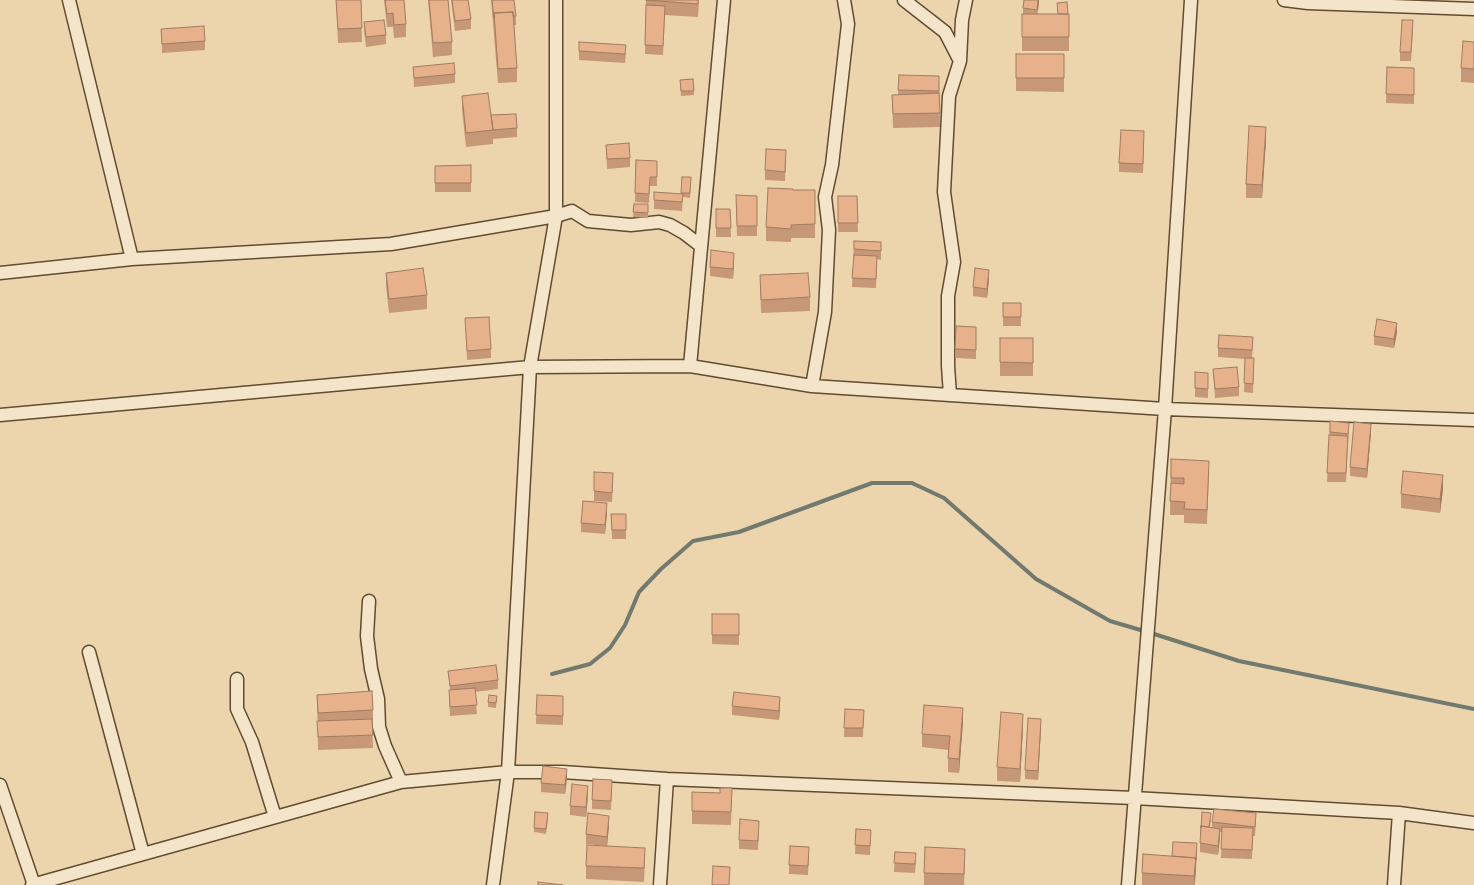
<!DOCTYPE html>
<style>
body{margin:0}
canvas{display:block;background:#ecd5ad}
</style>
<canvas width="1474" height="885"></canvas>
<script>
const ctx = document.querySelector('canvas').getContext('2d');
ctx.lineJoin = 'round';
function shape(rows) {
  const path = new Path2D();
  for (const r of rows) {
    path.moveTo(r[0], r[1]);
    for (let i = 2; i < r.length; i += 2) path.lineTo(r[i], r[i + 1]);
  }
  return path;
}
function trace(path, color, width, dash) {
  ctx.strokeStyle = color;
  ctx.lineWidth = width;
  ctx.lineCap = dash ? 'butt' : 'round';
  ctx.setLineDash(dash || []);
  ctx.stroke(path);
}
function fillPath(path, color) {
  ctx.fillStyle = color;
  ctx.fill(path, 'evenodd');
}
trace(shape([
 [1151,633,1239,661,1474,709],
 [552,674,590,664,610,648,625,625,639,592,661,569,693,541,739,532,872,483,912,483,944,498,1036,579,1110,621,1144,631]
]), '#727a6f', 4);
const street = shape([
 [69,0,132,259],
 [904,0,945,32,960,61],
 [1284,0,1308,3,1474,9],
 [0,273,132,259,391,244,556,216,572,211,588,221,631,225,659,222,670,225,684,233,701,246],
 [690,366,724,0],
 [812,386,825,312,829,230,825,197,832,165,848,24,844,0],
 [950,395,948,366,948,296,954,262,944,192,949,96,960,61,962,20,966,0],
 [0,415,530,367,690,366,812,386,1165,409,1474,420],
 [369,601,367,636,371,669,378,699,379,727,385,746,401,782],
 [89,652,143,854],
 [237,679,237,709,252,742,275,817],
 [667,779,1134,798,1399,813,1474,823],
 [0,785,34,885],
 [32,885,401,782,508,772,562,772,667,779,660,885],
 [493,885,508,772,530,367,556,216,556,0],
 [1128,885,1165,409,1191,0],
 [1394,885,1399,813]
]);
trace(street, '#604c30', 15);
trace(street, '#f3e4ca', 12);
fillPath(shape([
 [336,0,361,0,362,42,338,43],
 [384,0,404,0,406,24,406,37,394,38,393,27,387,27],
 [428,0,448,0,452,42,452,55,433,57],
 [451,0,468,0,471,19,471,29,455,31],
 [491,0,514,0,516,16,516,25,514,25,517,68,517,82,498,83],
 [646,0,699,0,698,17,665,15,663,55,645,54],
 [1039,0,1037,14,1069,14,1069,51,1022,51,1022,14,1023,14,1023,8],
 [364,22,386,35,386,44,366,47,364,31],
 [161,29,205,41,205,50,162,53],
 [1413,29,1411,61,1400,61,1400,52],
 [1474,42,1474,83,1461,82,1461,68],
 [579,51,626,54,625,63,579,60],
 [1016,54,1064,54,1064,92,1016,91],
 [413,67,455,74,455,83,414,87],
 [1387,67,1414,68,1414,104,1386,103],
 [939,76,940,127,893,128,892,95,898,95,898,90],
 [693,79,694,95,681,96,680,80],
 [462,96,491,115,517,128,517,137,493,139,493,144,466,147,462,110],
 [1144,140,1143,173,1119,172,1119,163],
 [1266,140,1262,198,1246,198,1246,184],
 [606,145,630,158,630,167,607,169],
 [786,159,785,181,765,180,765,170],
 [636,160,657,170,657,186,650,186,649,203,635,202],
 [471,165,471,192,435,192,435,166],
 [682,177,691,177,690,198,683,197,682,211,654,209,654,200,681,194],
 [793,190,815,190,815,238,791,238,791,242,766,241,766,227],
 [736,195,757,196,757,236,737,236],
 [838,196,857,196,858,232,838,232],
 [634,204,648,204,648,218,633,217],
 [716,209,730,209,731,237,716,237],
 [854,241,881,242,881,260,877,259,876,288,852,287],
 [734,262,733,279,710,276,710,267],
 [386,273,427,295,427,309,389,313,386,286],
 [760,275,810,297,810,311,761,313],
 [989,279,987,298,973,296,973,287],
 [1003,303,1021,303,1021,326,1003,326],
 [465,318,491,349,491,358,467,360],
 [956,326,976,327,976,359,955,358],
 [1397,332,1394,348,1374,345,1374,336],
 [1000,338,1033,338,1033,376,1000,376],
 [1253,346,1252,358,1254,358,1253,393,1244,392,1245,359,1218,357,1218,348],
 [1213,369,1239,387,1239,396,1215,398],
 [1208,382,1208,398,1195,397,1195,388],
 [1330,421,1349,432,1348,443,1346,482,1327,482],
 [1371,433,1367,478,1350,476,1350,467],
 [1171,459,1209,474,1207,524,1184,523,1184,515,1170,515],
 [613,482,612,502,594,501,594,491],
 [1443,489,1440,513,1401,508,1401,494],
 [607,512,605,534,581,532,581,523],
 [611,514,626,514,626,539,612,539],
 [712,614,739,614,739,645,712,644],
 [448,671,498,680,498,689,475,692,477,714,450,716,449,699,449,690,450,690],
 [317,695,373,710,373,723,372,723,373,748,318,750],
 [537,695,563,696,563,725,536,724],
 [497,700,496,708,488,707,488,702],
 [732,706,780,706,779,720,732,715],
 [845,709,864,710,863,737,844,737],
 [963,722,959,773,948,772,948,750,922,747,922,734],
 [1023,727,1020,782,997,781,997,767],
 [1041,728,1038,780,1025,779,1025,770],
 [567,778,565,794,541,792,541,783],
 [732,788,731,825,692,824,692,792,720,793],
 [612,789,611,810,592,809,592,800],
 [588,795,586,817,570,815,570,806],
 [548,818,546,834,534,832,534,828],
 [1211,818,1210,827,1212,828,1212,822,1256,822,1255,836,1253,836,1252,859,1221,858,1222,832,1220,832,1218,855,1200,852,1200,843],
 [609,825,607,846,586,844,586,834],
 [856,829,871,830,870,855,855,854],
 [759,830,758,850,739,849,739,840],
 [895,852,916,862,915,873,894,872],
 [1197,853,1195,885,1142,885,1142,873,1172,856],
 [809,856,808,875,789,874,789,865],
 [645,861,644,882,586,879,586,866],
 [965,863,964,885,924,885,924,873]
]), '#c69878');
fillPath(shape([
 [1038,0,1039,0,1039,3,1037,19],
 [1266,127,1266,140,1262,198,1262,185],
 [734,253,734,262,733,279,733,269],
 [989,270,989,279,987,298,987,289],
 [1397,323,1397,332,1394,348,1394,339],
 [1371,424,1371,433,1367,478,1367,469],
 [1443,475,1443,489,1440,513,1440,499],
 [607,503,607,512,605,534,605,525],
 [780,697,780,706,779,720,779,711],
 [963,708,963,722,959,773,959,759],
 [1023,714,1023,727,1020,782,1020,769],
 [1041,719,1041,728,1038,780,1038,771],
 [567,769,567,778,565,794,565,785],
 [588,786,588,795,586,817,586,807],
 [609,816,609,825,607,846,607,837],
 [1220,829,1220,838,1218,855,1218,846],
 [1196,858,1196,871,1194,885,1194,876]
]), '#a17c61');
const building = shape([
 [336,0,361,0,362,28,338,29,336,0],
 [385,0,404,0,406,24,394,25,393,13,387,14,385,0],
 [429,0,448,0,452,42,433,43,429,0],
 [452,0,468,0,471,19,455,21,452,0],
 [492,0,514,0,516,16,513,16,513,12,494,13,494,18,492,0],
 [646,0,698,0,698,4,646,0],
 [1024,0,1038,0,1037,10,1023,8,1024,0],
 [1067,2,1068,14,1058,14,1057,3,1067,2],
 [646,5,665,6,663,46,645,45,646,5],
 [513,12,517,68,498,69,494,13,513,12],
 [1022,14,1069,14,1069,37,1022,37,1022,14],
 [384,20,386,35,366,37,364,22,384,20],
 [1402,20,1413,20,1411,52,1400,52,1402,20],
 [204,26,205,41,162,44,161,29,204,26],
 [1463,41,1474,42,1474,69,1461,68,1463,41],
 [579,42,626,45,625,54,579,51,579,42],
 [1016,54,1064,54,1064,78,1016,78,1016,54],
 [454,63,455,74,414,78,413,67,454,63],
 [1387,67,1414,68,1414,95,1386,94,1387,67],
 [899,75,939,76,939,91,898,90,899,75],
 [693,79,694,91,681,91,680,80,693,79],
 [488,93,493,130,466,133,462,96,488,93],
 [939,93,940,113,893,114,892,95,939,93],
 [516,114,517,128,493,130,491,115,516,114],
 [1249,126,1266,127,1262,185,1246,184,1249,126],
 [1121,130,1144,131,1143,164,1119,163,1121,130],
 [629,143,630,158,607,159,606,145,629,143],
 [766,149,786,150,785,172,765,170,766,149],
 [636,160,657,161,657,177,650,177,649,194,635,193,636,160],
 [471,165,471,183,435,183,435,166,471,165],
 [682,177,691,177,690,193,681,193,682,177],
 [768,188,793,189,793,190,815,190,815,224,791,225,791,229,766,227,768,188],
 [654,192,683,194,682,202,654,200,654,192],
 [736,195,757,196,757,226,737,226,736,195],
 [838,196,857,196,858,223,838,223,838,196],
 [634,204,648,204,648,213,633,212,634,204],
 [716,209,730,209,731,228,716,228,716,209],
 [854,241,881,242,881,251,854,249,854,241],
 [711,250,734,253,733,269,710,267,711,250],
 [854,255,877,256,876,279,852,278,854,255],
 [423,268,427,295,389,299,386,273,423,268],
 [975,268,989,270,987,289,973,287,975,268],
 [808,273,810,297,761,300,760,275,808,273],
 [1003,303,1021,303,1021,317,1003,317,1003,303],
 [489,317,491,349,467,351,465,318,489,317],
 [1377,319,1397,323,1394,339,1374,336,1377,319],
 [956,326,976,327,976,350,955,349,956,326],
 [1219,335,1253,337,1252,350,1218,348,1219,335],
 [1000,338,1033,338,1033,363,1000,362,1000,338],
 [1245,358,1254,358,1253,384,1244,383,1245,358],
 [1237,367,1239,387,1215,389,1213,369,1237,367],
 [1195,372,1208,373,1208,389,1195,388,1195,372],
 [1330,421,1349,423,1348,434,1330,432,1330,421],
 [1354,422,1371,424,1367,469,1350,467,1354,422],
 [1329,435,1348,436,1346,473,1327,473,1329,435],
 [1171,459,1209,461,1207,510,1184,509,1185,502,1170,501,1171,483,1184,484,1184,478,1171,478,1171,459],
 [1403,471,1443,475,1440,499,1401,494,1403,471],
 [594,472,613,473,612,493,594,491,594,472],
 [583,501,607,503,605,525,581,523,583,501],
 [611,514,626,514,626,530,612,530,611,514],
 [712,614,739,614,739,635,712,635,712,614],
 [496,665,498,680,450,686,448,671,496,665],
 [475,688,477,705,450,707,449,690,475,688],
 [372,691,373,710,318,713,317,695,372,691],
 [734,692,780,697,779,711,732,706,734,692],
 [489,695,497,696,496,703,488,702,489,695],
 [537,695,563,696,563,716,536,715,537,695],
 [924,705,963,708,959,759,948,758,950,736,922,734,924,705],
 [845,709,864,710,863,728,844,728,845,709],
 [1001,712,1023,714,1020,769,997,767,1001,712],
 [1028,718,1041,719,1038,771,1025,770,1028,718],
 [372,719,373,735,318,737,317,721,372,719],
 [543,766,567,769,565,785,541,783,543,766],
 [593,779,612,780,611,801,592,800,593,779],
 [572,784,588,786,586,807,570,806,572,784],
 [720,788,732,788,731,812,692,811,692,792,720,793,720,788],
 [1214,809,1256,813,1255,827,1212,822,1214,809],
 [535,812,548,813,546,829,534,828,535,812],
 [1202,812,1211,813,1209,827,1201,826,1201,828,1202,812],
 [588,813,609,816,607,837,586,834,588,813],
 [740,819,759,821,758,841,739,840,740,819],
 [1201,826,1220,829,1218,846,1200,843,1201,826],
 [1222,827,1253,828,1252,850,1221,849,1222,827],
 [856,829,871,830,870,846,855,845,856,829],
 [1173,842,1197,843,1196,860,1196,858,1172,856,1173,842],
 [587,845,645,848,644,868,586,866,587,845],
 [790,846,809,847,808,866,789,865,790,846],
 [925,847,965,849,964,874,924,873,925,847],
 [895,852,916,853,915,864,894,863,895,852],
 [1143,854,1196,858,1194,876,1142,873,1143,854],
 [713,866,730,867,729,885,712,885,713,866],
 [538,882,563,885,538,885,538,882]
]);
fillPath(building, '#e6b18b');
trace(building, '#a17c61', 1);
</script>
